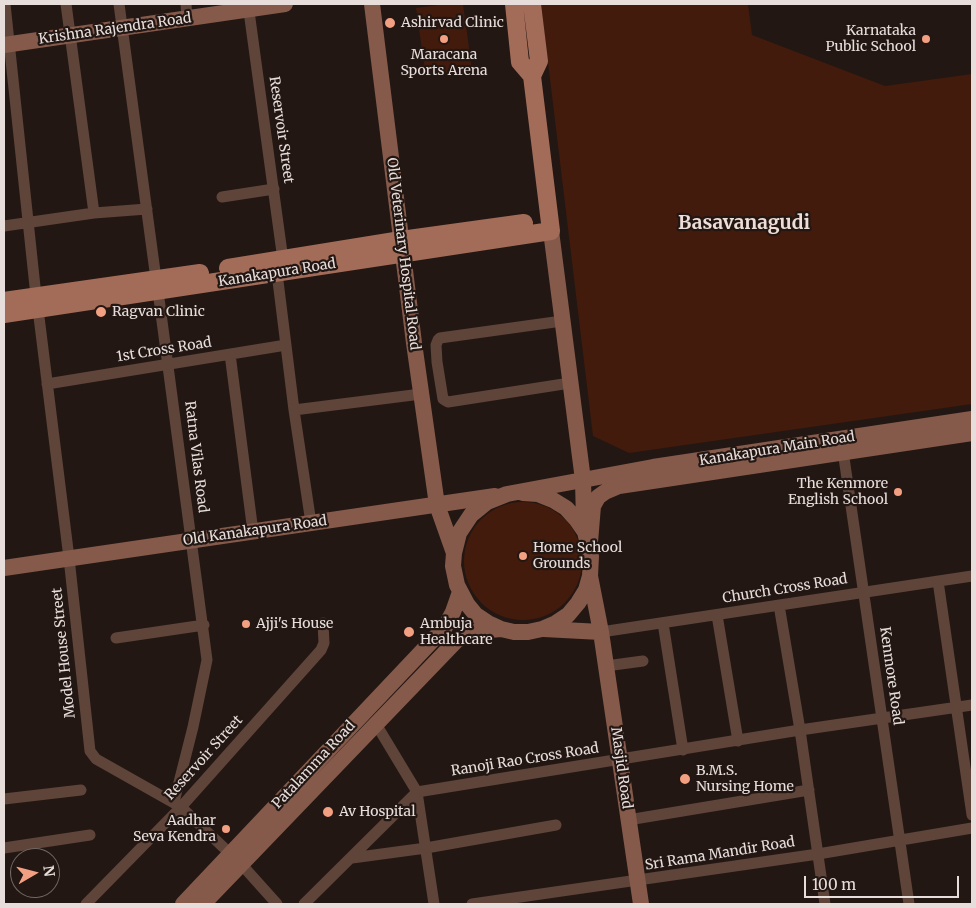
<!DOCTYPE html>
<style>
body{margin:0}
#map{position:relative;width:976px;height:908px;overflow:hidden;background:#231713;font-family:Merriweather,serif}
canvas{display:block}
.frame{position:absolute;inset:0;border:5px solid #e7dedb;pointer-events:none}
.north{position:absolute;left:10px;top:848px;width:50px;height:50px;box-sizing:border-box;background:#231713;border:1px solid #716763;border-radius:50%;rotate:82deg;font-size:14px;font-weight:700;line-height:20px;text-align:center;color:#e7dedb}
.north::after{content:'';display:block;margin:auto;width:18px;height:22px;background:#f39f82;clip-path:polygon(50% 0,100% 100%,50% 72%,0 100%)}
.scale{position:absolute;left:804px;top:876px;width:155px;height:22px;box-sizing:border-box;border:2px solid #e7dedb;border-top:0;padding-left:6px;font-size:15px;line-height:18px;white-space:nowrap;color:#e7dedb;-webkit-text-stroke:4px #231713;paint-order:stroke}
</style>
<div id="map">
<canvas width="976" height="908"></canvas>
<div class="frame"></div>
<div class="north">N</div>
<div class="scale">100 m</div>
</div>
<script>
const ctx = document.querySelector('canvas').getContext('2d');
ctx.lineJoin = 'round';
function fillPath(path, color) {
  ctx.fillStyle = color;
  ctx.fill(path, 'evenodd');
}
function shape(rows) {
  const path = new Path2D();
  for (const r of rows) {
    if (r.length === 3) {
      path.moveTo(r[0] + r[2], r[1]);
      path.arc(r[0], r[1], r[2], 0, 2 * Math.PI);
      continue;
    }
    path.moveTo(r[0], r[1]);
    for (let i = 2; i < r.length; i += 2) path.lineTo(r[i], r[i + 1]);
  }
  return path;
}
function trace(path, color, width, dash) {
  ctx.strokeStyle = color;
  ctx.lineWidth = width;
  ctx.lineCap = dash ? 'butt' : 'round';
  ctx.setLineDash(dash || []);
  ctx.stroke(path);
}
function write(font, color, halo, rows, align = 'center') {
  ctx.font = font + ' Merriweather,serif';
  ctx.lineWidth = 4.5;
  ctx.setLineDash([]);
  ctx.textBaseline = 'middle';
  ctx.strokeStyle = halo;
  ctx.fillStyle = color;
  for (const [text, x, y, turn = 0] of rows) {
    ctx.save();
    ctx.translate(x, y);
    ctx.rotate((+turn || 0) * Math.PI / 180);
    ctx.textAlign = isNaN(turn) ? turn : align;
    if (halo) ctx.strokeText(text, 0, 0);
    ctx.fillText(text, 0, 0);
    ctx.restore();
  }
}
fillPath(shape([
 [446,4,463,4,472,70,426,77,416,8],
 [541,4,748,4,752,35,885,86,972,74,972,404,629,453,593,436],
 [523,561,59]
]), '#421b0c');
trace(shape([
 [5,4,36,296],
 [66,4,94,213],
 [119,4,156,279],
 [186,4,187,19],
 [248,4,283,260],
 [222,197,274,189],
 [4,226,94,213,147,209],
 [277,273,294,410,311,523],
 [158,291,207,660,193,727,174,802],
 [38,309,69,558,90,751,96,759,181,807,242,865,277,904],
 [562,321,440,338,438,340,436,345,437,362,443,399,448,402,570,383],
 [230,354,253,532],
 [47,384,286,345],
 [294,410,421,394],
 [843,451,909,904],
 [938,581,972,815],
 [779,605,800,730,825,904],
 [717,615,738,741],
 [663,623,683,750],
 [601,632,972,576],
 [116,638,204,625],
 [606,666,643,661],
 [376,724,417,792,434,904],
 [4,799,81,790],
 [628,820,809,790],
 [4,848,90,835],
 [352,858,426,848,556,825],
 [86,904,181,807,321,650,324,643,323,623],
 [304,904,417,792,800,730,972,705],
 [472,904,818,854,972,828]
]), '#5f443a', 11);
trace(shape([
 [372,4,414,343,437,505,454,553],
 [4,45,285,4],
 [551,231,583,480,584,522],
 [523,493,538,494,553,500,566,508,576,519,585,532,591,556,590,576,586,590,578,603,568,615,556,623,542,629,528,632,514,632,501,629,488,623,476,615,467,604,457,585,453,566,454,553,459,533,471,515,487,502,507,494,653,467,972,419],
 [590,542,593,506,598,497,605,492,619,486,972,433],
 [4,568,495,496],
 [590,576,601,632,641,904],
 [544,629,601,632],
 [183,904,445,627,453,612,460,592],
 [203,904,457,640,477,631,501,629]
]), '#855a4b', 16);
trace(shape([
 [514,4,520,62,532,76],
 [228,268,401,240,524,223],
 [4,301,200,273],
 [4,314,551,231,532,76,539,61,532,4]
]), '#a36c58', 18);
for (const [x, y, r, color] of [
 [390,23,6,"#f39f82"],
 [444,39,5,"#f39f82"],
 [926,39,5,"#f39f82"],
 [101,312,6,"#f39f82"],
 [898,492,5,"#f39f82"],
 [523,556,5,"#f39f82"],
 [246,624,5,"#f39f82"],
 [409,632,6,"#f39f82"],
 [685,779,6,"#f39f82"],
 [328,812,6,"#f39f82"],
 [226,829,5,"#f39f82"]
]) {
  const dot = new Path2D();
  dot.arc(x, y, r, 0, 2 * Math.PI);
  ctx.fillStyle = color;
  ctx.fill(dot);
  trace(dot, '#231713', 2);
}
write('14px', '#e7dedb', '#231713', [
 ["Ashirvad Clinic",401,23],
 ["Karnataka",916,31,"right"],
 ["Public School",916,47,"right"],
 ["Maracana",444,55,"center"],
 ["Sports Arena",444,71,"center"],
 ["Ragvan Clinic",112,312],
 ["The Kenmore",888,484,"right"],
 ["English School",888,500,"right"],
 ["Home School",533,548],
 ["Grounds",533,564],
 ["Ajji's House",256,624],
 ["Ambuja",420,624],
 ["Healthcare",420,640],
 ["B.M.S.",696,771],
 ["Nursing Home",696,787],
 ["Av Hospital",339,812],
 ["Aadhar",216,821,"right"],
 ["Seva Kendra",216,837,"right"]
], 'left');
write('14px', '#e7dedb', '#231713', [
 ["Krishna Rajendra Road",115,29,-8],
 ["Reservoir Street",281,130,82],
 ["Old Veterinary Hospital Road",403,254,83],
 ["Kanakapura Road",277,273,-9],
 ["1st Cross Road",164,350,-9],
 ["Kanakapura Main Road",777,449,-9],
 ["Ratna Vilas Road",196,457,83],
 ["Old Kanakapura Road",255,531,-8],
 ["Church Cross Road",785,589,-9],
 ["Model House Street",64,653,-96],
 ["Kenmore Road",891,676,82],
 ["Reservoir Street",204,758,-48],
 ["Ranoji Rao Cross Road",525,760,-9],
 ["Patalamma Road",314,765,-47],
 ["Masjid Road",621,768,82],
 ["Sri Rama Mandir Road",720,854,-9]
]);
write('bold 19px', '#efded8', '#231713', [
 ["Basavanagudi",744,224]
]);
</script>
